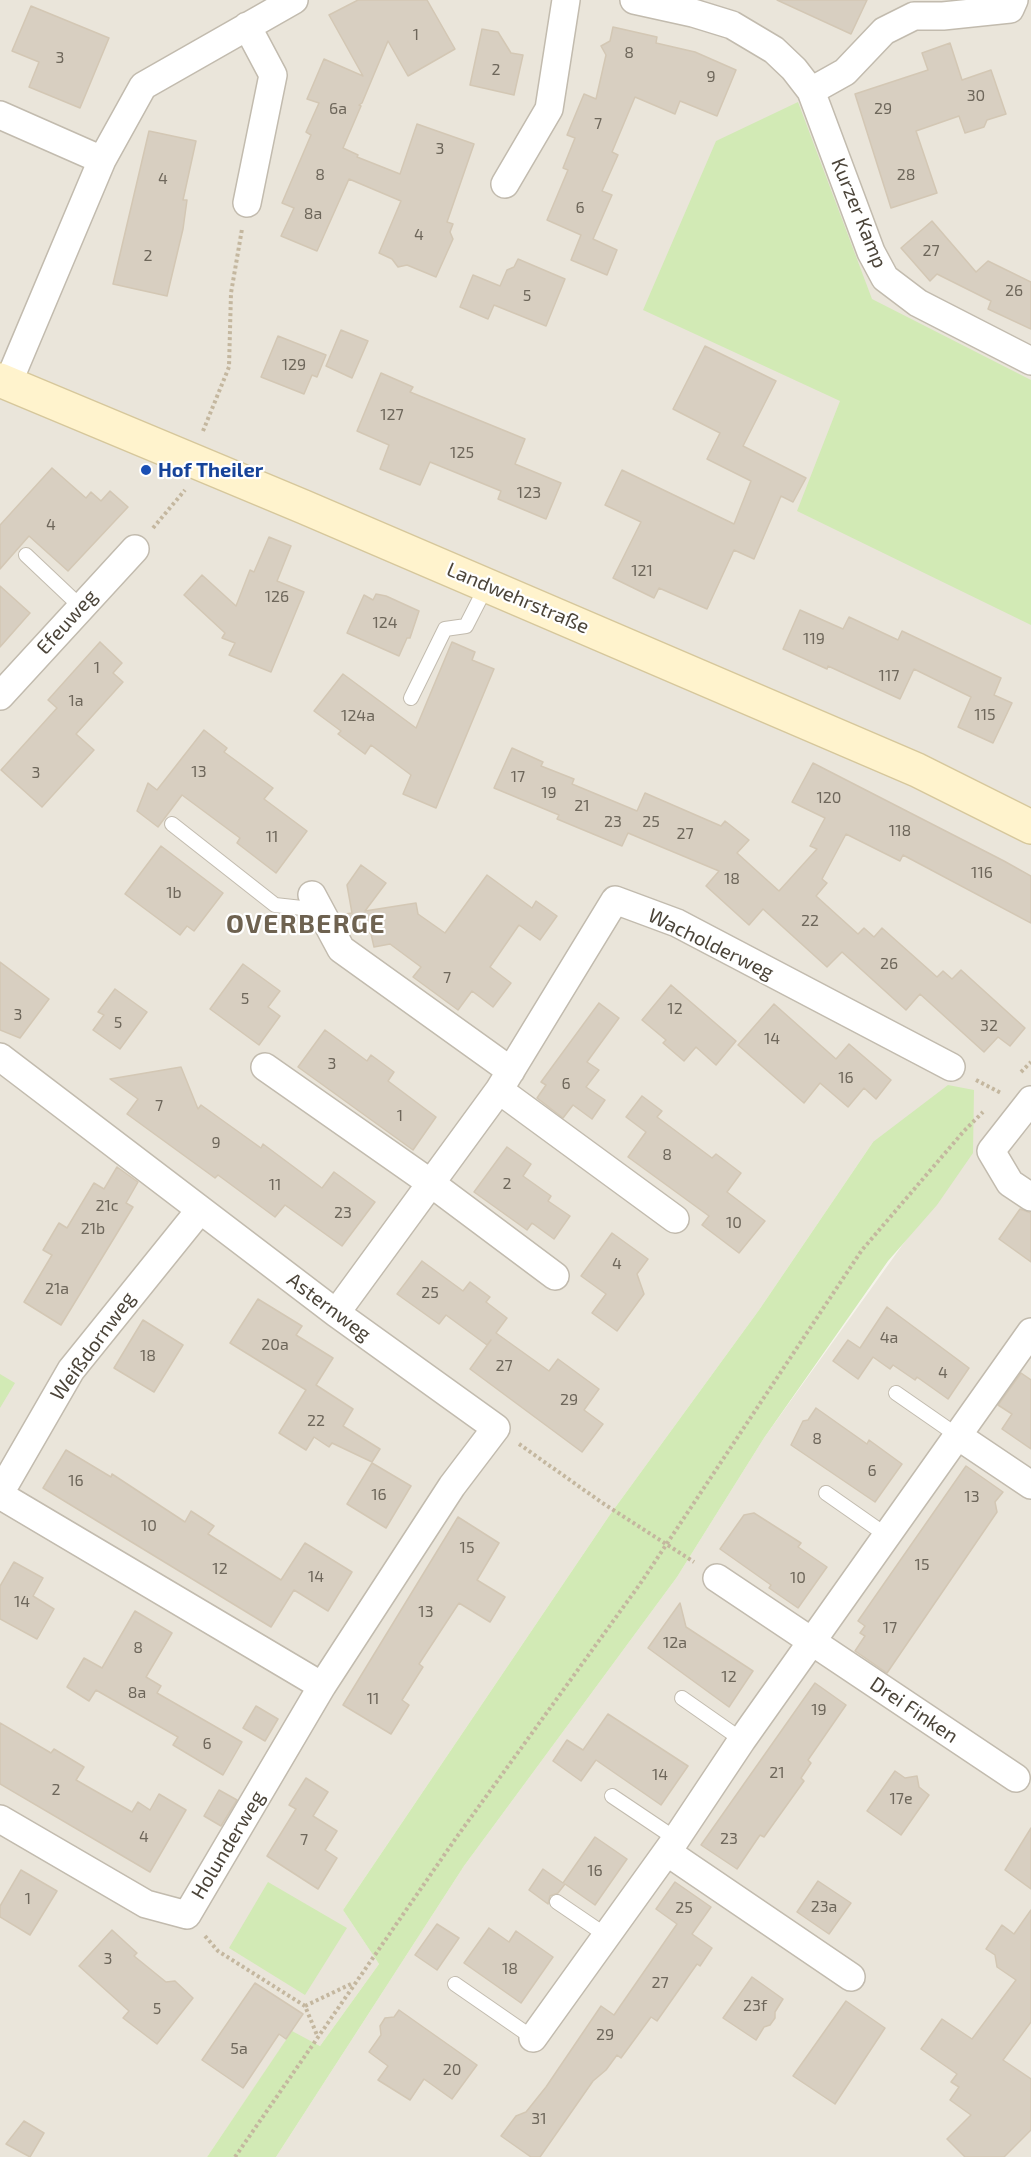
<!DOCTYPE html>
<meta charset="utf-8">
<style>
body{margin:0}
canvas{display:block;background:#f6f3ec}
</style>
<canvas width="1031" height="2157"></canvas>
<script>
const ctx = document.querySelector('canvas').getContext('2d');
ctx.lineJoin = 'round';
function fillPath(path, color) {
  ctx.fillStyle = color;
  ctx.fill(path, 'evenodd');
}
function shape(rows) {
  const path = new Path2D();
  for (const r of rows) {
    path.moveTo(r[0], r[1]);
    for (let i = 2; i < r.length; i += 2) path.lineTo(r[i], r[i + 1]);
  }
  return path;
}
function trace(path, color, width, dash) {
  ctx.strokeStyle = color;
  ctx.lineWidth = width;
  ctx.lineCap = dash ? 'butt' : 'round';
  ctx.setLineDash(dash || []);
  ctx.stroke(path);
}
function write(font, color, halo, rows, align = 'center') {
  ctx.font = font + ' "Exo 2",sans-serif';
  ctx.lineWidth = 4.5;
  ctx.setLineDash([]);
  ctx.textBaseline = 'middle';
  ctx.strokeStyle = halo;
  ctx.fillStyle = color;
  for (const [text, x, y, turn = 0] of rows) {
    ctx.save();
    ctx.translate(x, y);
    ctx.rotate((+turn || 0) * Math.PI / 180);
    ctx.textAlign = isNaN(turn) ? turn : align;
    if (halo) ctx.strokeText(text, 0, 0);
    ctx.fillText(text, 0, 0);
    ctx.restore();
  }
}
fillPath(shape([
 [0,0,1031,0,1031,826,0,373],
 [0,386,1031,830,1031,2157,276,2157,464,1866,677,1577,764,1438,911,1233,873,1142,759,1310,609,1516,343,1910,379,1964,320,2046,292,2032,207,2157,0,2157]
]), '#eae5da');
fillPath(shape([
 [798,102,872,299,1031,380,1031,625,797,511,840,401,643,310,716,141],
 [948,1085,974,1090,973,1153,937,1205,888,1261,764,1438,677,1577,464,1866,276,2157,207,2157,292,2031,320,2046,379,1964,343,1910,609,1516,759,1310,873,1142],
 [0,1374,15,1383,0,1408],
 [268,1882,347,1928,305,1995,229,1948]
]), '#d2eab5');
const building = shape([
 [358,0,427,0,455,49,408,76,388,41,362,103,359,105,361,106,343,148,358,155,357,157,400,174,417,124,474,144,447,222,453,224,450,232,453,239,436,277,407,265,398,267,392,259,379,253,401,201,349,179,317,251,281,236,294,208,282,203,311,135,306,132,319,103,307,99,324,59,363,76,329,15,358,0],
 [777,0,867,0,851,34,777,0],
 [31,6,109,38,80,108,29,87,39,62,12,51,31,6],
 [613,27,657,37,656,43,695,52,736,70,717,116,680,101,675,114,635,97,612,152,618,155,602,191,612,195,593,239,617,250,607,275,571,260,581,235,547,220,568,170,563,168,575,138,567,135,584,94,596,99,606,55,601,46,610,41,613,27],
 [482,29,498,32,511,53,523,55,514,95,470,85,482,29],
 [950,43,962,80,991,70,1006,114,987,120,984,127,965,133,959,116,916,131,937,193,891,208,855,94,928,70,922,53,950,43],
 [149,131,196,141,183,200,187,200,183,229,167,296,113,284,149,131],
 [932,221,976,272,988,261,1031,282,1031,329,988,309,991,301,937,274,930,281,901,248,932,221],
 [518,259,565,279,546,326,494,305,488,319,460,307,473,275,500,286,507,270,514,267,518,259],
 [341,330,368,341,352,378,326,366,341,330],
 [278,336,326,355,317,377,312,375,304,394,261,377,278,336],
 [705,346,776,381,743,446,806,478,793,502,781,496,754,559,734,550,707,609,659,588,654,598,613,578,641,522,605,505,622,470,734,524,751,481,707,459,720,433,673,409,705,346],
 [381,373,413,387,410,392,525,439,515,464,561,483,546,519,498,499,501,491,430,462,420,485,380,469,389,445,357,431,381,373],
 [52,468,86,498,91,492,101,501,110,491,128,507,68,571,29,536,0,569,0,525,52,468],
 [269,537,291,546,277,581,304,592,271,672,229,655,235,643,222,638,225,633,184,595,202,575,236,606,250,570,254,572,269,537],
 [0,586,30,613,0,647,0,586],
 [376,594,386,596,419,611,410,638,407,638,399,656,347,633,364,595,373,600,376,594],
 [800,610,843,629,849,617,898,640,902,631,1001,678,994,695,1012,703,993,743,958,727,971,697,914,669,900,699,828,666,827,669,783,649,800,610],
 [100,642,122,663,113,673,123,682,76,734,94,750,42,807,1,770,57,708,48,700,100,642],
 [452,642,475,652,472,660,494,669,436,808,403,794,411,775,371,745,365,754,338,734,341,731,314,711,343,674,416,728,452,642],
 [204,730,227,748,224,752,273,788,264,799,307,831,276,873,237,843,240,838,182,795,158,827,137,811,148,783,157,790,204,730],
 [512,748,543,762,541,766,574,779,572,784,637,811,645,793,721,826,725,821,749,840,737,853,779,891,817,849,810,846,825,818,792,802,813,763,1004,861,1031,876,1031,923,903,855,900,861,846,834,822,879,827,883,816,896,858,934,864,928,874,937,882,928,937,977,943,971,952,979,961,970,1025,1028,1010,1046,998,1037,984,1052,920,994,906,1010,842,952,827,967,763,909,749,925,706,886,719,871,628,833,622,846,557,819,559,815,494,788,512,748],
 [161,846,223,893,194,931,187,926,180,935,125,894,161,846],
 [361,865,386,883,365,911,416,903,418,914,445,933,487,875,532,908,536,901,557,916,540,940,519,925,490,967,511,983,493,1007,472,991,458,1010,413,977,421,967,390,944,374,947,371,934,357,923,354,927,353,920,345,914,352,913,347,885,361,865],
 [0,962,49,999,20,1038,0,1030,0,962],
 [243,964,280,991,268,1007,280,1016,259,1045,210,1009,243,964],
 [671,985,736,1041,716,1065,696,1047,684,1061,663,1043,666,1040,642,1020,671,985],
 [115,989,147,1012,120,1049,93,1030,104,1015,98,1012,115,989],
 [599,1003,619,1018,587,1062,599,1070,586,1087,605,1100,592,1119,573,1105,563,1118,537,1098,546,1085,541,1082,599,1003],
 [774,1004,836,1059,849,1044,891,1080,876,1099,864,1088,848,1107,820,1083,804,1103,738,1045,774,1004],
 [325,1030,367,1061,371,1055,394,1072,388,1081,436,1117,413,1150,298,1067,325,1030],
 [181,1067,198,1109,201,1105,261,1148,263,1144,322,1188,334,1172,375,1202,342,1246,285,1205,275,1217,218,1175,215,1178,127,1114,138,1099,110,1079,181,1067],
 [642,1096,662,1111,657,1117,712,1158,716,1154,741,1173,727,1192,765,1221,739,1253,702,1225,709,1216,628,1157,646,1132,626,1117,642,1096],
 [507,1147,531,1164,523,1176,551,1196,548,1201,570,1216,554,1239,532,1223,527,1230,474,1192,507,1147],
 [117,1167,138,1182,126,1203,133,1207,61,1325,24,1302,52,1255,43,1250,59,1223,67,1228,94,1183,104,1189,117,1167],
 [1020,1209,1031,1213,1031,1262,999,1239,1020,1209],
 [612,1233,648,1259,637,1274,644,1294,617,1331,592,1313,606,1294,581,1276,612,1233],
 [422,1261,463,1291,470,1282,490,1297,486,1302,507,1318,496,1333,549,1371,558,1359,599,1389,584,1410,603,1424,582,1452,470,1369,491,1340,487,1345,446,1315,439,1324,397,1294,422,1261],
 [258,1299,302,1326,296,1335,333,1358,316,1385,353,1409,343,1426,380,1449,372,1462,332,1443,329,1447,314,1437,306,1450,279,1433,306,1390,230,1343,258,1299],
 [887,1307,969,1368,948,1399,917,1377,915,1380,893,1365,890,1369,873,1357,858,1379,833,1361,848,1340,860,1348,887,1307],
 [143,1320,183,1345,154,1392,114,1368,143,1320],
 [1021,1373,1031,1380,1031,1449,1002,1429,1012,1414,998,1405,1021,1373],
 [816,1408,867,1444,869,1440,902,1464,875,1502,791,1445,803,1421,808,1420,816,1408],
 [66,1450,111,1477,112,1474,185,1522,191,1511,214,1526,208,1534,281,1580,305,1543,352,1572,328,1611,294,1590,271,1627,43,1488,66,1450],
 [372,1463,411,1486,386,1528,347,1504,372,1463],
 [966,1466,1003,1492,995,1502,997,1512,887,1673,855,1651,865,1636,860,1633,865,1626,858,1621,966,1466],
 [754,1513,801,1543,798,1547,827,1567,798,1608,769,1588,771,1585,720,1549,744,1515,754,1513],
 [458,1517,499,1543,477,1580,505,1597,490,1622,459,1603,419,1664,423,1667,402,1700,409,1705,391,1734,343,1705,458,1517],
 [14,1562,43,1578,33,1596,54,1609,37,1639,0,1619,0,1586,14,1562],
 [680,1603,686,1627,753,1671,729,1707,648,1648,680,1603],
 [135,1611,172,1633,146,1677,161,1686,157,1693,242,1742,223,1775,173,1745,178,1737,96,1690,89,1701,67,1687,84,1658,102,1668,135,1611],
 [815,1683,846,1705,808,1760,811,1763,801,1778,804,1781,764,1837,760,1835,737,1869,701,1845,815,1683],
 [256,1706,278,1719,265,1741,243,1728,256,1706],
 [608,1714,688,1766,661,1805,596,1760,581,1781,553,1761,567,1740,583,1750,608,1714],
 [0,1723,51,1753,54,1749,84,1767,76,1780,132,1812,138,1802,150,1810,159,1794,186,1810,150,1872,0,1784,0,1723],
 [895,1771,905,1778,917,1776,919,1787,929,1795,901,1835,867,1811,895,1771],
 [306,1778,328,1792,313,1816,337,1831,325,1850,337,1858,318,1889,267,1856,296,1809,289,1805,306,1778],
 [219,1790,237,1800,221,1826,204,1816,219,1790],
 [1031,1828,1031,1889,1005,1870,1031,1828],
 [595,1837,627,1859,595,1905,565,1884,558,1893,550,1896,548,1904,529,1890,543,1869,563,1883,595,1837],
 [21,1870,57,1891,30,1935,0,1917,0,1906,21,1870],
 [818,1881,851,1903,829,1934,797,1912,818,1881],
 [675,1882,711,1907,692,1934,712,1948,700,1966,697,1964,657,2021,651,2017,621,2058,617,2055,606,2070,593,2081,540,2157,531,2157,501,2136,516,2116,526,2112,546,2087,601,2006,614,2015,677,1924,656,1909,675,1882],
 [1031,1910,1031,2022,1003,2060,1031,2079,1031,2130,1004,2157,965,2157,947,2139,971,2115,950,2100,959,2087,951,2082,957,2074,921,2049,942,2019,972,2039,1016,1980,997,1967,995,1955,986,1949,1002,1925,1014,1934,1031,1910],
 [437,1924,459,1938,437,1970,415,1955,437,1924],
 [489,1928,509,1942,516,1931,553,1957,521,2003,464,1963,489,1928],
 [112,1930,137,1953,134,1956,166,1982,175,1981,193,1998,157,2044,123,2018,129,2011,79,1966,112,1930],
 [752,1977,783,1999,775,2012,775,2018,770,2025,764,2027,756,2040,723,2018,752,1977],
 [255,1983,303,2014,286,2039,279,2034,243,2088,202,2060,255,1983],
 [846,2001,885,2028,835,2104,793,2076,846,2001],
 [399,2010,477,2065,452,2099,424,2079,410,2100,378,2080,388,2066,369,2052,381,2035,380,2026,385,2018,394,2017,399,2010],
 [24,2121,44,2133,30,2157,6,2144,24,2121]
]);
fillPath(building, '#d8cfc1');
trace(building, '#d3c7b4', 1.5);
const service = shape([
 [26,555,81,607],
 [411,698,445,629,466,626,487,585],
 [172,824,275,905,320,910],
 [896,1393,958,1436],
 [826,1493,886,1535],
 [682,1698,742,1740],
 [612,1796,676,1839],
 [557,1902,607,1936],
 [455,1984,533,2038]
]);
const minor = shape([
 [634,0,693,13,732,25,774,50,794,69,811,91,871,252,885,278,918,303,1031,361],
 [811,91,845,72,884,31,914,16,943,16,1010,9,1014,0],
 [0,115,102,160],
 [505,184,549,109,566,0],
 [247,203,273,75,247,26],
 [8,383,102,160,143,86,294,0],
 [0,696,135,549],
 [312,895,341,949,511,1071],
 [0,1057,336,1313,496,1428,452,1486,322,1686,187,1915,146,1904,0,1819],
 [265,1067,432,1184,555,1276],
 [499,1090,675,1219],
 [1031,1100,991,1151,1010,1183,1031,1197],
 [336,1313,499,1090,615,900,677,923,951,1067],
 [958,1436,1031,1485],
 [0,1493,71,1370,200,1210],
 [0,1495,322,1686],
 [717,1578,1016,1778],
 [667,1852,851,1977],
 [533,2038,676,1839,742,1740,1031,1332]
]);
const secondary = shape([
 [0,380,304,507,917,770,1031,827]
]);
trace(service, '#c2bbae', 16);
trace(minor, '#c2bbae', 30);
trace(secondary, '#d6c79b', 36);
trace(shape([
 [203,431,229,367,231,293,242,229],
 [153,528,185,490],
 [1021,1072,1031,1062],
 [976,1080,1001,1093],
 [519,1444,601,1502,694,1562],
 [205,1936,218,1951,305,2006,317,2035],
 [305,2006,353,1983],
 [235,2157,456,1838,640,1584,862,1250,964,1131,983,1112]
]), '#c4b79f', 4, [3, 3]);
trace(service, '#fff', 14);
trace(minor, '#fff', 27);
trace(secondary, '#fff3cd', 33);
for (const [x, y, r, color] of [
 [146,470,6,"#1a4fb4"]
]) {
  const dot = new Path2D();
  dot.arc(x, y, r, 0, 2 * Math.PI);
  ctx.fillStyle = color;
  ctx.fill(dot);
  trace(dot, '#fff', 2);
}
write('16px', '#6e675b', null, [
 ["1",416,35],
 ["8",629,53],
 ["3",60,58],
 ["2",496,70],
 ["9",711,77],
 ["30",976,96],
 ["6a",338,109],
 ["29",883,109],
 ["7",598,124],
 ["3",440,149],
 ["8",320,175],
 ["28",906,175],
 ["4",163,179],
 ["6",580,208],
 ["8a",313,214],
 ["4",419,235],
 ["27",931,251],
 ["2",148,256],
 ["26",1014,291],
 ["5",527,296],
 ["129",294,365],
 ["127",392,415],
 ["125",462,453],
 ["123",529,493],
 ["4",51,525],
 ["121",642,571],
 ["126",277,597],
 ["124",385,623],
 ["119",814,639],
 ["1",97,668],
 ["117",889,676],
 ["1a",76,701],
 ["115",985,715],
 ["124a",358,716],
 ["13",199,772],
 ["3",36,773],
 ["17",518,777],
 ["19",549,793],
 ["120",829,798],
 ["21",582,806],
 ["23",613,822],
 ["25",651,822],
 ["118",900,831],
 ["27",685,834],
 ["11",272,837],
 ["116",982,873],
 ["18",732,879],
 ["1b",174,893],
 ["22",810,921],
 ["26",889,964],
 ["7",447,978],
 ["5",245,999],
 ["12",675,1009],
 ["3",18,1015],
 ["5",118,1023],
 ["32",989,1026],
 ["14",772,1039],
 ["3",332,1064],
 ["16",846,1078],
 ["6",566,1084],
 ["7",159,1106],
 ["1",400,1116],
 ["9",216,1143],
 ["8",667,1155],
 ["2",507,1184],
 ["11",275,1185],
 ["21c",107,1206],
 ["23",343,1213],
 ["10",734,1223],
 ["21b",93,1229],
 ["4",617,1264],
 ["21a",57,1289],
 ["25",430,1293],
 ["4a",889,1338],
 ["20a",275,1345],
 ["18",148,1356],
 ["27",504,1366],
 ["4",943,1373],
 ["29",569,1400],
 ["22",316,1421],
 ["8",817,1439],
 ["6",872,1471],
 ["16",76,1481],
 ["16",379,1495],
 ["13",972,1497],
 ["10",149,1526],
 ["15",467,1548],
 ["15",922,1565],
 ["12",220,1569],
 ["14",316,1577],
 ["10",798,1578],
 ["14",22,1602],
 ["13",426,1612],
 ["17",890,1628],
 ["12a",675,1643],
 ["8",138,1648],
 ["12",729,1677],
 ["8a",137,1693],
 ["11",373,1699],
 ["19",819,1710],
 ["6",207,1744],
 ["21",777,1773],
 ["14",660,1775],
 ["2",56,1790],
 ["17e",901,1799],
 ["4",144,1837],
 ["23",729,1839],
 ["7",304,1840],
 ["16",595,1871],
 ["1",28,1899],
 ["23a",824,1907],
 ["25",684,1908],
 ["3",108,1959],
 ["18",510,1969],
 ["27",660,1983],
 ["23f",755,2006],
 ["5",157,2009],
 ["29",605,2035],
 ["5a",239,2049],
 ["20",452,2070],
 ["31",539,2119]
]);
write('20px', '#4b4439', '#fff', [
 ["Kurzer Kamp",859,213,68],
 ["Landwehrstraße",518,598,23],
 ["Efeuweg",67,622,-48],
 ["Wacholderweg",711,944,26],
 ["Asternweg",329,1307,37],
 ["Weißdornweg",93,1346,-54],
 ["Drei Finken",914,1710,34],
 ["Holunderweg",228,1845,-59]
]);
write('bold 20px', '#164399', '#fff', [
 ["Hof Theiler",158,470]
], 'left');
ctx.letterSpacing = '1.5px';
write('bold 26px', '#6e6250', '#fff', [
 ["OVERBERGE",306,924]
]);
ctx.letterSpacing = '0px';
</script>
